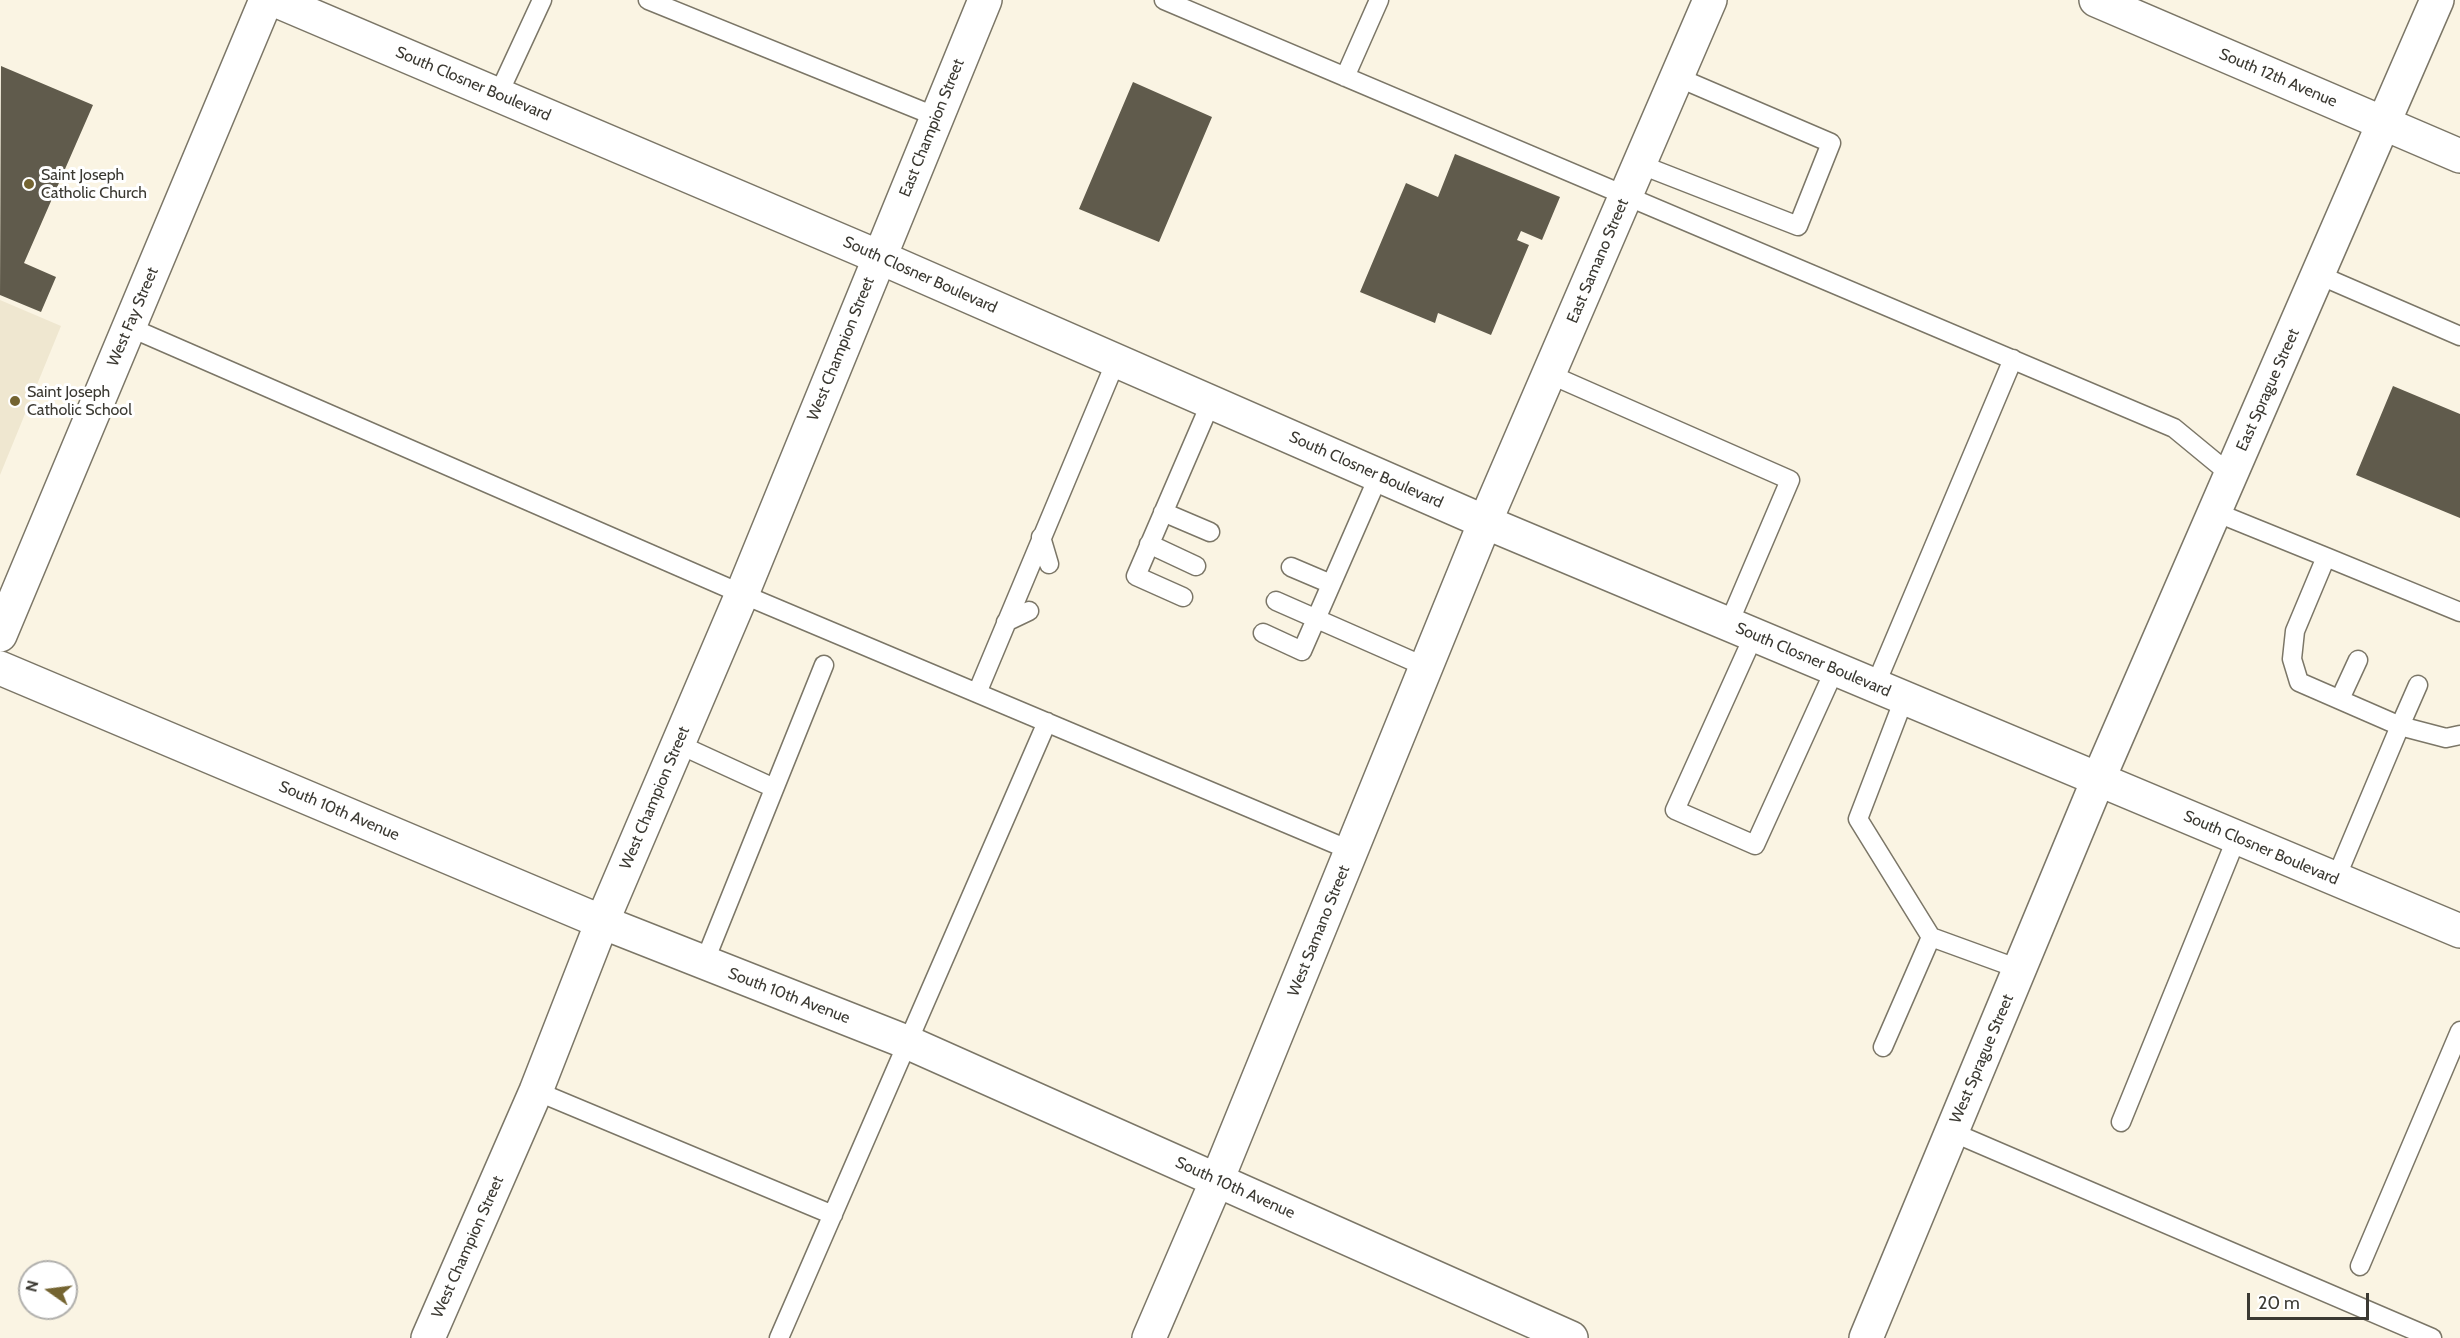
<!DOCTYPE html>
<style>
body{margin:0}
#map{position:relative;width:2460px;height:1338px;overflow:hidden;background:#faf4e3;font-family:Cabin,sans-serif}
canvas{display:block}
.north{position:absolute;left:18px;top:1260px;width:60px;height:60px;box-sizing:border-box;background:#fff;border:2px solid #b1b0ad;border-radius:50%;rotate:284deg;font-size:16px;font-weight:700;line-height:24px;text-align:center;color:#3b3932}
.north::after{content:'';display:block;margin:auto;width:21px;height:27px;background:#746431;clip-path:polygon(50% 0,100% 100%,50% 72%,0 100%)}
.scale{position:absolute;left:2247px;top:1293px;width:122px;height:27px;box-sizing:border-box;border:3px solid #3b3932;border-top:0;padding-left:8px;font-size:18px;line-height:21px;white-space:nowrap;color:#3b3932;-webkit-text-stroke:4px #fff;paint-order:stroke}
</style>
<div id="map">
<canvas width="2460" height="1338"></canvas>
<div class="north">N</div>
<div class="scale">20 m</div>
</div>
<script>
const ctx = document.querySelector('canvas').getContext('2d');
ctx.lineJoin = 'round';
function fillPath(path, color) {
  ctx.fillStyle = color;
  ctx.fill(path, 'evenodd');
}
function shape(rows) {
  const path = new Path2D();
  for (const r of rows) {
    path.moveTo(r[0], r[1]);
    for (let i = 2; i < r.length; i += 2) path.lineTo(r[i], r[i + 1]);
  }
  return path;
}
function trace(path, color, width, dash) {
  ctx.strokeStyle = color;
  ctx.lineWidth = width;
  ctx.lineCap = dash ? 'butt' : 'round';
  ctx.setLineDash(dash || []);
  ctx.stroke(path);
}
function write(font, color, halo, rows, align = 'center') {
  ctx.font = font + ' Cabin,sans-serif';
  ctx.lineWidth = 6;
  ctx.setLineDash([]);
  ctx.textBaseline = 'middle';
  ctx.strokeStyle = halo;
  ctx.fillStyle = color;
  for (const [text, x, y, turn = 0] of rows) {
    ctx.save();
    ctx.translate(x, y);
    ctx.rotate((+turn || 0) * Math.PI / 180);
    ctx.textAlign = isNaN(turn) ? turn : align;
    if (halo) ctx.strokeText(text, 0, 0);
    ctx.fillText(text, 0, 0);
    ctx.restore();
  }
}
fillPath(shape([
 [0,300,61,326,0,475]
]), '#efe7d0');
fillPath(shape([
 [1,66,93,105,24,263,56,277,41,312,0,295],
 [1133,82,1212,117,1159,242,1079,209],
 [1455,154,1560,197,1542,240,1521,231,1517,240,1529,245,1491,335,1438,313,1435,323,1360,292,1406,183,1438,197],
 [2393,386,2460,414,2460,518,2356,475]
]), '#605b4c');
const lane = shape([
 [648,0,937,117],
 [1164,0,2174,428,2231,475],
 [1345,77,1379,0],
 [498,95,542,0],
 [1639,164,1798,226,1831,143,1677,77],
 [2319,275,2460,336],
 [129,327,742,594,1352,851],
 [1549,374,1790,480,1729,623],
 [1163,512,1210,532],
 [2215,512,2326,557,2295,631,2292,659,2299,682,2400,726,2336,878],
 [1041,537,1049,564],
 [1149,544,1196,566],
 [2326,557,2460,612],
 [1291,567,1331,584],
 [1183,597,1136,576,1211,402],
 [1276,601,1426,667],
 [1006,622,1029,611],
 [1263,633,1302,651,1379,475],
 [1754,635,1675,810,1755,845,1835,669],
 [2418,685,2400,726,2446,738,2460,735],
 [1875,686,2013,359],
 [977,693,1116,361],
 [1904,699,1858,819,1931,937,2019,969],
 [2340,699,2358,660],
 [678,744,774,788],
 [704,963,824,665],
 [1883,1047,1931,937],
 [536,1091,833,1215],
 [2121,1122,2237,837],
 [1952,1132,2432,1338],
 [2360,1266,2460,1031],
 [779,1338,1047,722]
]);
const street = shape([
 [2096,0,2460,156],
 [0,635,266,0],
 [0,668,602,922,909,1043,1571,1338],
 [428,1338,536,1091,602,922,742,594,985,0],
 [1149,1338,1217,1180,1485,522,1710,0]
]);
const secondary = shape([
 [1866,1338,2098,780,2437,0]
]);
const primary = shape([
 [275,0,879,257,1485,522,2460,931]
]);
trace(lane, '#7b7667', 21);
trace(street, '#7b7667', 36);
trace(secondary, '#7b7667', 36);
trace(primary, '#7b7667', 36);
trace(lane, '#fff', 18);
trace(street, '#fff', 33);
trace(secondary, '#fff', 33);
trace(primary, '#fff', 33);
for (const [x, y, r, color] of [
 [29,184,6,"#746431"],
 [15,401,6,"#746431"]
]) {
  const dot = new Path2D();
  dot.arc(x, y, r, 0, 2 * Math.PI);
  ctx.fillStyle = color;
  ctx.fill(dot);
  trace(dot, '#fff', 2);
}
write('16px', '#3b3932', '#fff', [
 ["South 12th Avenue",2278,78,23],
 ["South Closner Boulevard",473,84,23],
 ["East Champion Street",932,128,-68],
 ["East Samano Street",1598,261,-67],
 ["South Closner Boulevard",920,275,24],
 ["West Fay Street",133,317,-67],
 ["West Champion Street",841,349,-68],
 ["East Sprague Street",2268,390,-66],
 ["South Closner Boulevard",1366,470,24],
 ["South Closner Boulevard",1813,660,23],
 ["West Champion Street",655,798,-67],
 ["South 10th Avenue",339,811,23],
 ["South Closner Boulevard",2261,848,23],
 ["West Samano Street",1319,931,-68],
 ["South 10th Avenue",789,996,21],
 ["West Sprague Street",1982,1059,-67],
 ["South 10th Avenue",1235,1188,24],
 ["West Champion Street",468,1247,-66]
]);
write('16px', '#3b3932', '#fff', [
 ["Saint Joseph",41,175],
 ["Catholic Church",41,193],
 ["Saint Joseph",27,392],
 ["Catholic School",27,410]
], 'left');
</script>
